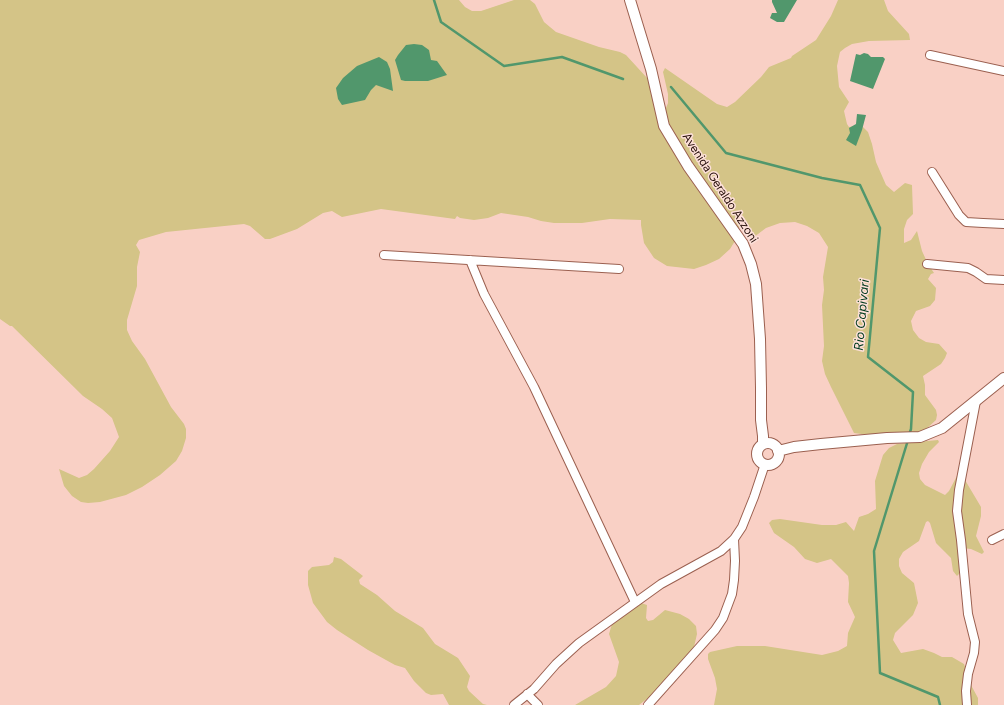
<!DOCTYPE html>
<style>
body{margin:0}
canvas{display:block;background:#f9d0c5}
</style>
<canvas width="1004" height="705"></canvas>
<script>
const ctx = document.querySelector('canvas').getContext('2d');
ctx.lineJoin = 'round';
function fillPath(path, color) {
  ctx.fillStyle = color;
  ctx.fill(path, 'evenodd');
}
function shape(rows) {
  const path = new Path2D();
  for (const r of rows) {
    if (r.length === 3) {
      path.moveTo(r[0] + r[2], r[1]);
      path.arc(r[0], r[1], r[2], 0, 2 * Math.PI);
      continue;
    }
    path.moveTo(r[0], r[1]);
    for (let i = 2; i < r.length; i += 2) path.lineTo(r[i], r[i + 1]);
  }
  return path;
}
function trace(path, color, width, dash) {
  ctx.strokeStyle = color;
  ctx.lineWidth = width;
  ctx.lineCap = dash ? 'butt' : 'round';
  ctx.setLineDash(dash || []);
  ctx.stroke(path);
}
function write(font, color, halo, rows, align = 'center') {
  ctx.font = font + ' Figtree,sans-serif';
  ctx.lineWidth = 3;
  ctx.setLineDash([]);
  ctx.textBaseline = 'middle';
  ctx.strokeStyle = halo;
  ctx.fillStyle = color;
  for (const [text, x, y, turn = 0] of rows) {
    ctx.save();
    ctx.translate(x, y);
    ctx.rotate((+turn || 0) * Math.PI / 180);
    ctx.textAlign = isNaN(turn) ? turn : align;
    if (halo) ctx.strokeText(text, 0, 0);
    ctx.fillText(text, 0, 0);
    ctx.restore();
  }
}
fillPath(shape([
 [0,0,459,0,465,7,472,11,481,11,514,0,530,0,535,4,544,22,556,32,599,47,620,52,626,55,648,79,658,102,663,109,666,108,668,103,668,94,663,72,665,68,717,104,727,107,735,102,761,77,769,67,791,58,792,56,816,40,831,16,838,0,884,0,888,11,909,34,910,40,869,41,852,44,845,48,840,52,837,66,839,87,849,102,844,111,847,124,849,127,861,125,868,132,872,144,876,162,886,185,894,192,905,183,912,185,913,214,907,220,904,229,904,243,911,240,917,231,922,251,928,264,934,273,931,274,928,279,936,288,935,300,930,306,916,311,911,321,913,330,919,338,926,342,939,344,947,353,945,358,941,364,923,376,925,385,925,395,936,410,937,415,936,420,925,430,910,435,869,435,854,433,831,387,825,374,822,361,824,346,822,305,824,290,823,277,828,247,819,233,807,226,795,222,780,223,766,228,754,237,745,219,740,213,738,220,740,222,738,236,730,249,719,259,706,265,694,269,667,266,654,258,644,243,641,225,641,220,610,219,582,223,554,223,541,221,528,217,501,213,488,218,474,220,460,218,457,216,455,219,381,209,342,217,332,211,323,213,297,229,270,239,265,239,250,226,244,224,166,232,139,240,136,245,140,252,137,267,137,286,127,320,127,330,132,341,145,359,171,407,184,424,186,429,186,438,182,451,176,461,160,475,142,487,126,495,100,502,88,503,81,502,72,496,64,486,59,469,79,478,87,475,94,469,110,451,119,437,112,418,102,409,83,396,12,326,10,326,0,319],
 [938,440,939,442,929,452,922,464,919,473,920,479,925,485,945,495,949,491,958,474,965,480,981,507,981,516,976,536,984,552,982,554,971,549,962,548,959,574,957,576,953,571,951,558,936,543,930,523,928,521,926,522,919,541,903,552,899,559,899,566,902,573,914,583,918,603,913,615,895,633,893,640,901,653,923,649,934,653,942,657,952,657,964,664,972,687,978,698,978,705,714,705,717,689,715,678,708,659,708,654,710,652,737,646,765,646,822,655,838,651,847,646,848,633,855,617,848,602,849,583,848,576,831,559,817,563,805,559,794,547,774,533,769,523,772,520,780,519,822,525,836,525,846,522,854,531,859,517,868,514,876,509,875,481,883,455,889,448,897,444],
 [334,557,341,559,363,576,359,580,360,584,377,595,395,611,423,628,435,644,458,658,470,676,467,687,469,691,483,704,487,705,449,705,443,694,431,695,426,693,414,681,405,668,395,665,368,650,337,630,327,622,313,603,308,585,308,571,312,567,329,565,333,562],
 [641,603,647,605,646,618,648,621,653,620,665,610,680,614,689,619,696,626,697,634,694,647,685,663,671,680,639,705,575,705,606,687,616,676,619,662,609,634,612,624]
]), '#d4c487');
fillPath(shape([
 [772,0,797,0,784,22,777,22,770,18,772,13,777,13,772,2],
 [414,44,422,45,429,50,431,60,437,61,447,75,428,81,405,81,401,80,395,60,398,55,406,45],
 [864,53,868,54,871,57,883,57,885,59,873,89,850,81,856,54,860,55],
 [379,57,387,62,390,69,393,91,376,85,371,90,365,100,342,105,338,99,336,88,343,78,357,66],
 [857,114,866,115,862,130,856,146,846,140,850,133,849,128,856,124]
]), '#51976c');
trace(shape([
 [434,0,441,22,504,66,562,57,623,79],
 [671,87,726,153,822,178,860,185,880,228,868,357,913,392,911,429,909,435],
 [908,440,874,551,880,673,938,697,940,705]
]), '#51976c', 2.5);
const minor = shape([
 [930,55,1004,71],
 [932,172,959,215,966,222,983,223,1004,224],
 [384,255,619,269],
 [470,260,484,294,534,387,635,602],
 [927,264,968,268,976,272,986,279,1004,280],
 [992,540,1004,534],
 [527,694,538,705],
 [514,705,534,689,556,664,579,643,661,584,721,551,734,539,742,527,754,497,765,464],
 [648,705,715,630,723,618,732,594,734,580,735,561,734,539],
 [967,705,966,691,968,674,974,653,975,642,968,614,961,540,957,511,959,490,976,401]
]);
const tertiary = shape([
 [630,0,651,69,664,126,688,166,743,244,751,264,756,284,760,339,761,388,761,420,763,436,763,444],
 [768,454,11],
 [778,451,794,447,821,444,887,438,920,437,942,428,1004,378]
]);
trace(minor, '#9b6050', 10);
trace(tertiary, '#9b6050', 12);
trace(minor, '#fff', 8);
trace(tertiary, '#fff', 10);
write('12px', '#210a05', '#fde0d9', [
 ["Avenida Geraldo Azzoni",720,188,57]
]);
write('italic 13px', '#003b1e', '#fde0d9', [
 ["Rio Capivari",862,315,-85]
]);
</script>
